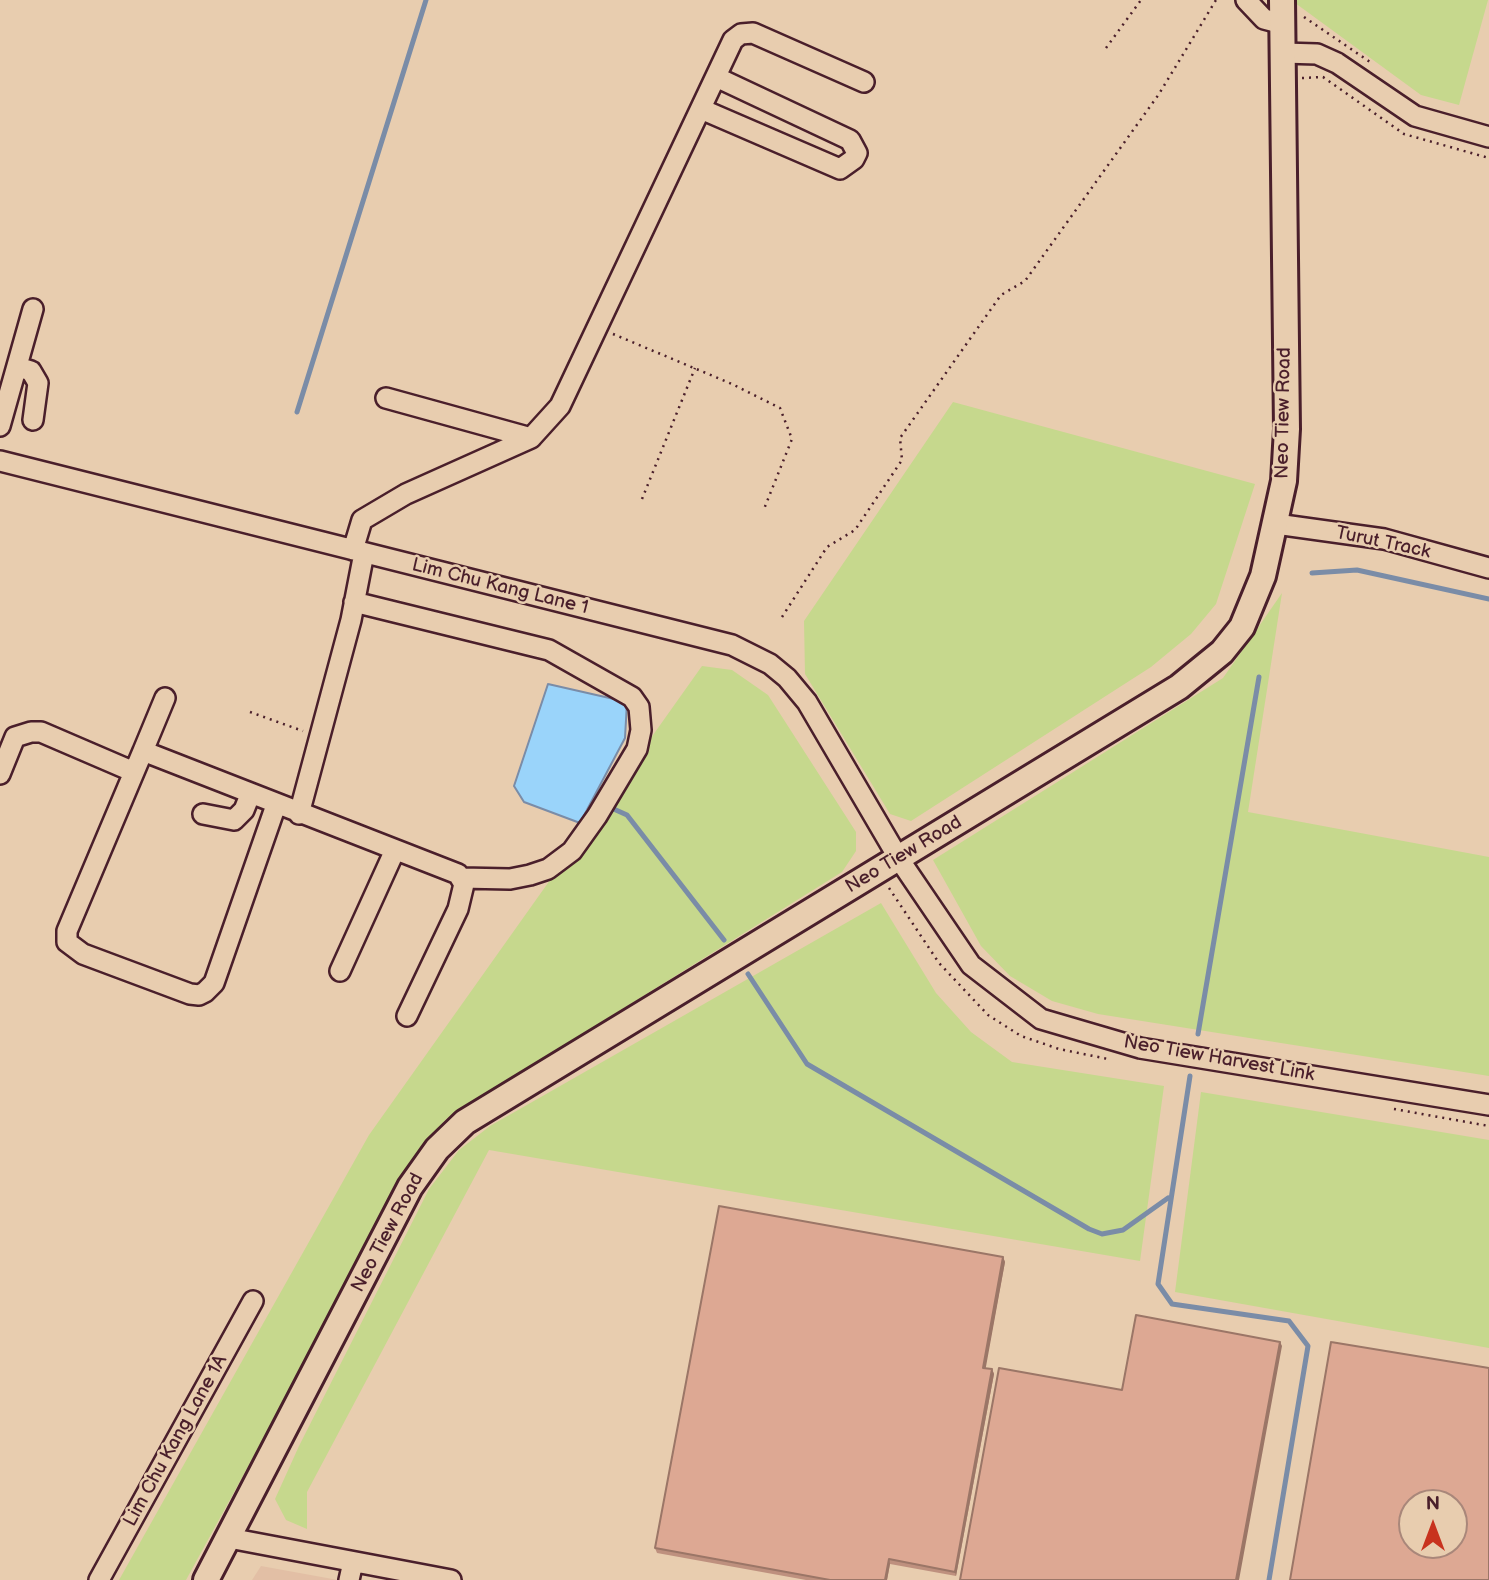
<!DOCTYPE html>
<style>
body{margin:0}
#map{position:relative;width:1489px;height:1580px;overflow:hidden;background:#e8cdaf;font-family:"Balsamiq Sans",sans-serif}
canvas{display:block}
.north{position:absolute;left:1398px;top:1489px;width:70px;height:70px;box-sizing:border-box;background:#e8cdaf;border:2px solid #a9877a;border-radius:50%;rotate:0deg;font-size:19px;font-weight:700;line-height:28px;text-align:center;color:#4a1f2b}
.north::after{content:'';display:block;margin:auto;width:24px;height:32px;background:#c8321e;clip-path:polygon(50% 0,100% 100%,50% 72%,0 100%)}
</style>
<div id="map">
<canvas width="1489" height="1580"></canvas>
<div class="north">N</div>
</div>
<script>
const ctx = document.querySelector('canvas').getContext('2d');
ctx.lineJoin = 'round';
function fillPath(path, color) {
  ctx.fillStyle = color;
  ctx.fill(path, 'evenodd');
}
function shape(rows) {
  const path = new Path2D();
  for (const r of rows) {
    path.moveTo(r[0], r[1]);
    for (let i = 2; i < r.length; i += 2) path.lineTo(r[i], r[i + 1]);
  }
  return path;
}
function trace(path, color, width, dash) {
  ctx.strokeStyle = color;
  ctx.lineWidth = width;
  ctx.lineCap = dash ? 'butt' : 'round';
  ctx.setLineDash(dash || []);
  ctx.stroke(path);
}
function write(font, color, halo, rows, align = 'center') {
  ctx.font = font + ' "Balsamiq Sans",sans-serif';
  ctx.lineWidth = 5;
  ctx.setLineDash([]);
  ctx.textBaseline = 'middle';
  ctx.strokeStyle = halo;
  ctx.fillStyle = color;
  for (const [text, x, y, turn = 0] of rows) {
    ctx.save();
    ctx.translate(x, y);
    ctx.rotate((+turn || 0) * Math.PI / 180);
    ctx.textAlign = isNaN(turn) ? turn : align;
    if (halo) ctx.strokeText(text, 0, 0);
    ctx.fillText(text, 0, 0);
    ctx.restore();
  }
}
fillPath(shape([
 [261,1566,338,1580,252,1580]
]), '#e2bfa5');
fillPath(shape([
 [1291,0,1488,0,1459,105,1421,95],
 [953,402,1255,484,1216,604,1191,634,1151,667,911,821,890,814,805,674,804,621],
 [1282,593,1248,812,1489,857,1489,1076,1098,1014,1052,1001,1010,976,981,946,933,860,1223,678],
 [702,666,732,670,768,695,856,832,856,851,842,872,446,1119,423,1147,186,1580,119,1580,369,1135],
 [881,903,936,993,971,1032,1012,1062,1164,1086,1140,1261,489,1150,307,1492,307,1529,286,1520,275,1499,299,1446,429,1189,459,1150,490,1126],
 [1201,1092,1489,1140,1489,1348,1175,1292]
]), '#c6d88d');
const water = shape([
 [548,684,627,702,625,738,580,823,524,802,514,786,548,684]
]);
fillPath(water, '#9ad4fa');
trace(water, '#7a8ca7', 2);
trace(shape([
 [297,412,426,0],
 [1312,573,1357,570,1489,599],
 [607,806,627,815,724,940],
 [748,974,807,1064,1089,1229,1102,1234,1123,1230,1168,1198],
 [1198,1034,1259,677],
 [1190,1076,1158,1284,1172,1304,1289,1321,1308,1346,1269,1580]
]), '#7a8ca7', 5);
const minor = shape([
 [1246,0,1264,19,1283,24],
 [1283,53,1317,54,1337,63,1415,116,1489,137],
 [701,109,840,169,854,159,857,153,850,140,716,77],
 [18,367,31,371,38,383,33,420],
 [386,398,531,438],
 [0,426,33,309],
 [0,461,732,645,770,664,787,678,807,702,899,859,971,965,1041,1019,1140,1048,1489,1105],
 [1276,524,1384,539,1489,568],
 [353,550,362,520,406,494,531,438,560,406,733,40,741,34,753,33,864,82],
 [354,602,549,650,632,697,639,707,641,730,637,749,597,816,572,851,548,869,530,875,510,879,461,878],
 [143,751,165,698],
 [0,774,15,737,31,732,41,732,134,772],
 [276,805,214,983,205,992,199,995,190,994,83,954,67,942,67,931,143,751,458,874,464,884,458,909,407,1016],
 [203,814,234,820,244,810,250,795],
 [299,814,351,620,364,553],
 [340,971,395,850],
 [229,1538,451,1580],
 [99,1580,253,1301],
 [349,1580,353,1562]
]);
const major = shape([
 [206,1580,410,1187,437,1149,465,1122,1179,687,1222,652,1242,627,1263,576,1284,481,1287,429,1282,0]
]);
trace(minor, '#4a1f2b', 24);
trace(major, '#4a1f2b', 30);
trace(shape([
 [1304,17,1373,64],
 [1106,48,1141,0],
 [1302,78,1323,77,1404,134,1489,158],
 [613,334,732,384,780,408,792,439,764,509],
 [642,499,695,368],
 [782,617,827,547,855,530,902,460,900,438,1001,295,1025,281,1159,94,1216,0],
 [250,712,303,731],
 [889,888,939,963,988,1015,1021,1036,1059,1049,1108,1059],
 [1394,1109,1489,1126]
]), '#4a1f2b', 2.5, [2, 5]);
trace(minor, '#e8cdaf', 19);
trace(major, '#e8cdaf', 24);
fillPath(shape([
 [1003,1257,1005,1262,985,1368,992,1369,994,1374,956,1576,890,1564,887,1580,806,1580,657,1553,655,1548]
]), '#be907e');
fillPath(shape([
 [1003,1257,1005,1262,985,1372,983,1368],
 [1280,1342,1282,1346,1239,1580,1236,1580],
 [992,1369,994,1374,956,1576,955,1572],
 [889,1559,890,1564,887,1580,885,1580]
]), '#9b7667');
const building = shape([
 [719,1206,1003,1257,983,1368,992,1369,955,1572,889,1559,885,1580,830,1580,655,1548,719,1206],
 [1136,1315,1280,1342,1236,1580,960,1580,999,1368,1122,1390,1136,1315],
 [1331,1342,1489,1368,1489,1580,1290,1580,1331,1342],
 [1412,1503,1454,1503,1454,1545,1412,1545,1412,1503]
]);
fillPath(building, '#dda893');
trace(building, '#9b7667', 2);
write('19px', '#4a1f2b', '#e8cdaf', [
 ["Neo Tiew Road",1284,413,-89],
 ["Turut Track",1383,543,12],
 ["Lim Chu Kang Lane 1",500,587,14],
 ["Neo Tiew Road",904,855,-31],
 ["Neo Tiew Harvest Link",1219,1059,10],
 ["Neo Tiew Road",388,1233,-62],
 ["Lim Chu Kang Lane 1A",176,1441,-61]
]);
</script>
